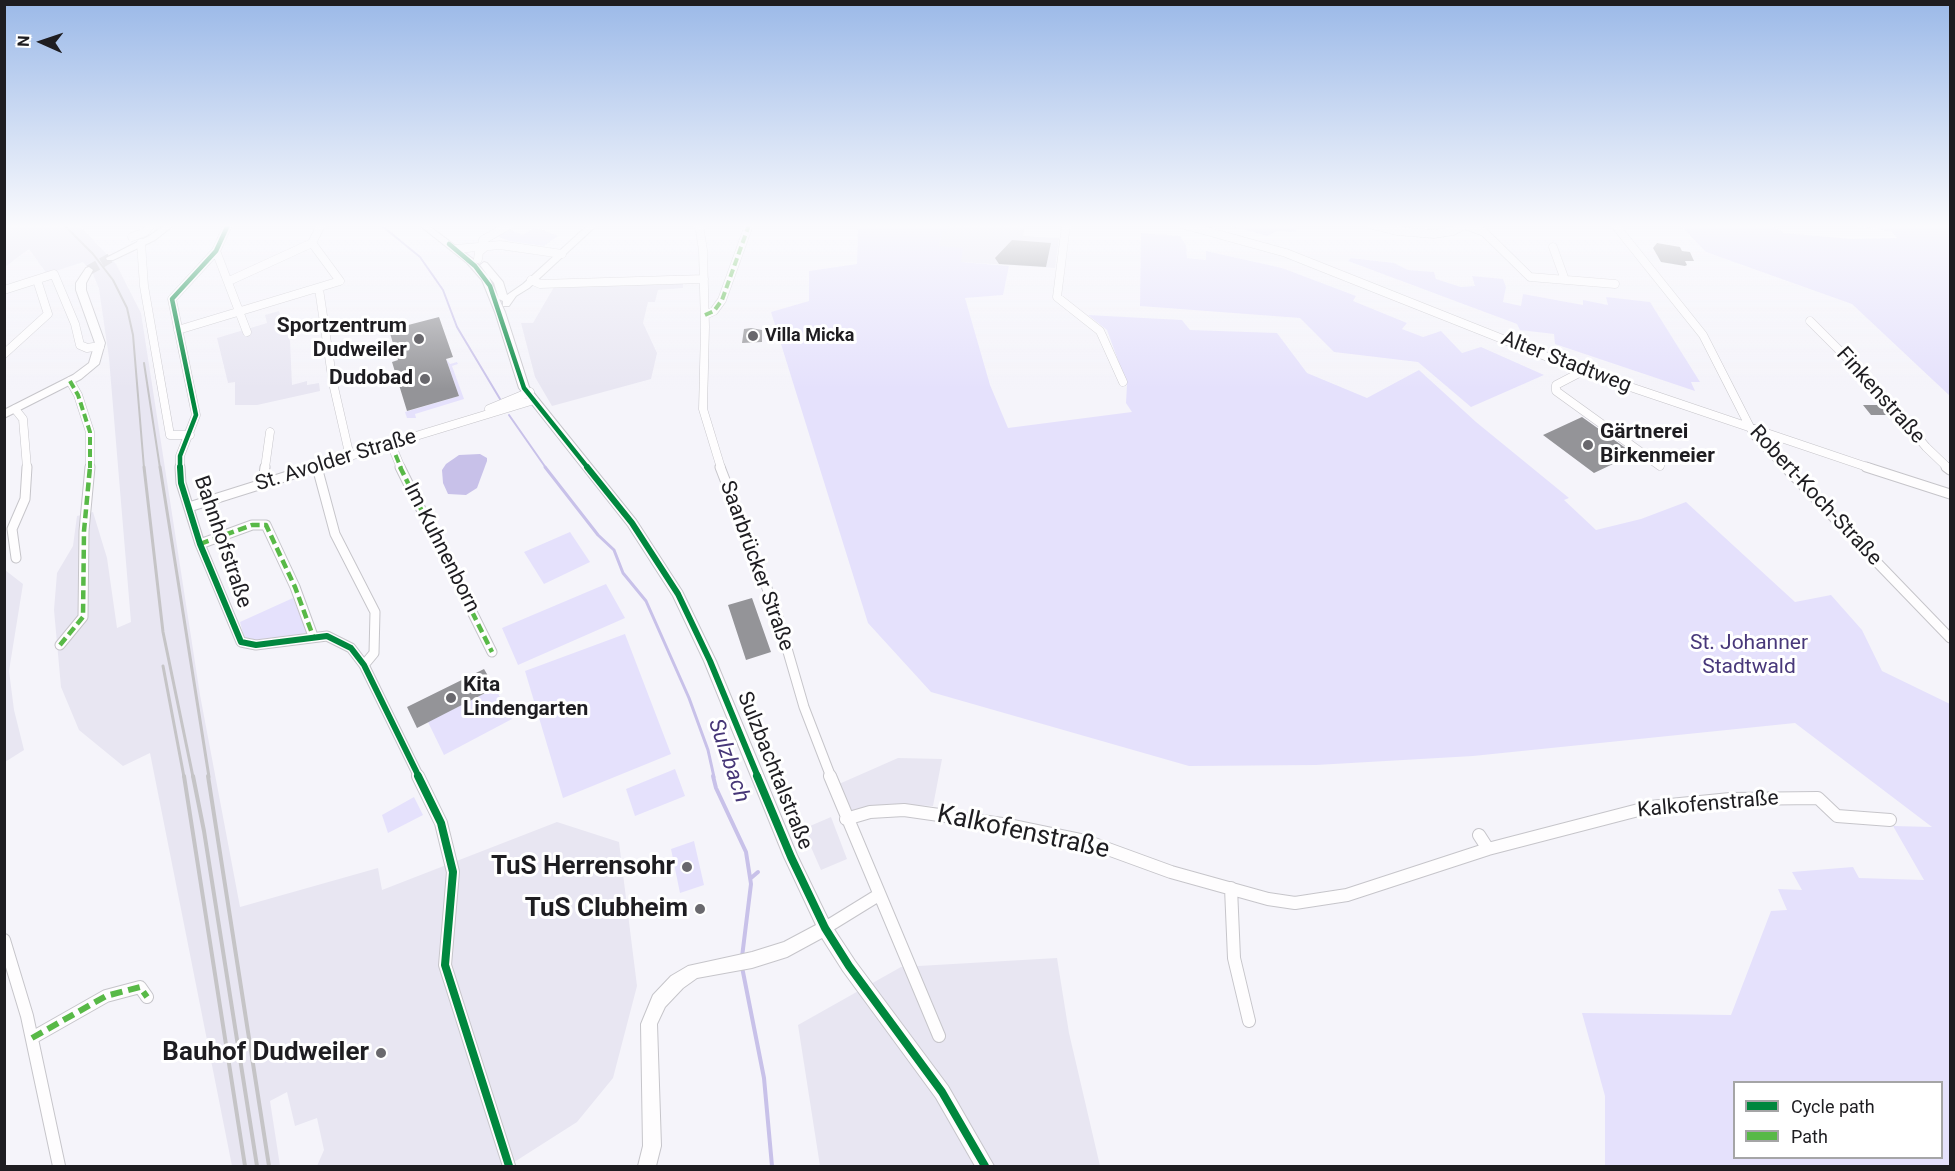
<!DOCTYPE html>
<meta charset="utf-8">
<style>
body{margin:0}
#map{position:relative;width:1955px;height:1171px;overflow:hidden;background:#f5f4fa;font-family:Roboto,sans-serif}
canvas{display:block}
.frame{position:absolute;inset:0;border:6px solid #1e1d21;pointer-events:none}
.legend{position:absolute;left:1733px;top:1081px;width:210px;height:78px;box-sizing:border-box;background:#fff;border:2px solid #a5a5a6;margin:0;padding:8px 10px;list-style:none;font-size:18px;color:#1e1d21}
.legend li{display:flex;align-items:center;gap:12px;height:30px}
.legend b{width:30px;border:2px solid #a5a5a6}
.north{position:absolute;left:12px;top:12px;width:60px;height:60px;-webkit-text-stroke:4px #fff;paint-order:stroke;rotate:273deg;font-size:16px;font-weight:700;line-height:24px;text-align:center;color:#1e1d21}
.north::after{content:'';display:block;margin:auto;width:21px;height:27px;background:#1e1d21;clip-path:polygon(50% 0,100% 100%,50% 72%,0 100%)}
</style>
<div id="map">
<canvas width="1955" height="1171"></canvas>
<div class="frame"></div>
<ul class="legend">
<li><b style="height:8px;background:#00873e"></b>Cycle path</li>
<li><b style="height:8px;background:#58b947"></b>Path</li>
</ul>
<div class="north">N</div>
</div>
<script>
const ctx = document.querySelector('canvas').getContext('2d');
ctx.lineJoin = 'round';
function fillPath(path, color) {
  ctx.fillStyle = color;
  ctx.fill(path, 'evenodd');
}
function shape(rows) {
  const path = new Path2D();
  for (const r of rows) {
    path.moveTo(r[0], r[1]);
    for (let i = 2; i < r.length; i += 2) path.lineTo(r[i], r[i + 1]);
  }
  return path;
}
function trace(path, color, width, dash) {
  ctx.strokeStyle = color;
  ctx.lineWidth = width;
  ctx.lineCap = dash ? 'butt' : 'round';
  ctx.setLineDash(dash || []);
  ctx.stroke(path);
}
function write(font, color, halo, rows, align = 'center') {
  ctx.font = font + ' Roboto,sans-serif';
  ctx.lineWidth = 6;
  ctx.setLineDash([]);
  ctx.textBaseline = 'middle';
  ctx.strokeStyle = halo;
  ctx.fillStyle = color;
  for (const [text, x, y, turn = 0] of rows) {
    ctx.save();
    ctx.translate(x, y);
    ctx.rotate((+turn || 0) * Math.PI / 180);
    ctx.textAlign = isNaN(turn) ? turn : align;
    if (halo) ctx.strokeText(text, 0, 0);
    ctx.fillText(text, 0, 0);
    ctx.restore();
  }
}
fillPath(shape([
 [5,225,79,225,116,264,141,313,200,695,240,907,378,868,382,890,557,822,619,842,637,986,613,1078,577,1122,508,1166,317,1166,324,1150,317,1118,295,1126,287,1092,270,1101,280,1166,232,1166,150,753,123,766,79,730,61,687,54,610,57,573,73,546,77,516,93,512,107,558,117,628,131,622,109,358,99,289,93,274,83,262,47,274,29,249,5,267],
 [949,225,1024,225,1023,236,1059,238,1055,268,960,262,939,246,942,232,948,230],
 [683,284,683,288,658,290,655,302,648,302,643,323,657,353,651,379,552,406,535,377,521,323,533,323,554,287],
 [279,311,290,341,292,385,307,381,307,385,319,383,320,391,257,405,235,405,235,382,228,383,217,338,267,323,265,315],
 [5,570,23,584,9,671,14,710,24,750,5,762],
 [898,758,942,759,933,806,887,804,851,814,839,784],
 [831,817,847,859,821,870,803,829],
 [1057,958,1069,1033,1100,1166,820,1166,798,1025,901,967]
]), '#e8e6f2');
fillPath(shape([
 [858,225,949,225,948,230,942,232,939,246,963,248,961,262,1009,266,1003,295,965,298,990,385,1008,428,1132,412,1126,403,1127,385,1107,330,1088,315,1182,320,1190,330,1277,333,1307,373,1367,398,1419,370,1476,422,1569,498,1564,500,1596,530,1641,519,1686,502,1795,602,1831,595,1862,630,1882,671,1950,704,1950,1166,1605,1166,1605,1096,1582,1013,1731,1015,1771,911,1787,910,1778,889,1802,890,1792,872,1853,867,1859,878,1924,880,1893,826,1932,827,1795,723,1473,756,1316,765,1189,766,931,692,868,623,771,312,809,301,809,271,857,264],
 [1734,1082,1942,1082,1942,1158,1734,1158],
 [1226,225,1295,225,1296,232,1276,231,1268,236],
 [1680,225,1771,225,1784,233,1851,239,1897,238,1891,231,1850,225,1950,225,1950,396,1852,304,1706,252],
 [535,227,558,236,544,246,509,241,497,236,508,229,523,235],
 [1141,233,1180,236,1186,245,1187,258,1206,260,1206,251,1282,268,1356,296,1353,301,1407,323,1402,329,1423,337,1441,331,1462,353,1481,347,1544,375,1471,407,1418,362,1334,352,1300,318,1140,306],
 [1351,258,1394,263,1408,270,1434,272,1436,279,1461,287,1475,286,1472,276,1503,279,1506,287,1503,302,1521,306,1523,294,1583,305,1583,300,1608,305,1606,297,1650,302,1700,382,1691,382,1695,391,1555,344,1554,334,1520,330,1517,324,1348,261],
 [446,359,450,364,457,362,458,364,452,366,464,399,415,414,416,418,407,418,405,412,459,396],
 [570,532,590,562,544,584,524,552],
 [606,584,625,618,518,665,502,628],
 [293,598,307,633,260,641,244,637,240,622],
 [625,634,671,754,563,798,525,671],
 [495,688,512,719,444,755,428,722],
 [675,769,685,796,635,816,626,789],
 [414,797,423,815,388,833,382,815],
 [694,841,704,885,680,893,671,849]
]), '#e5e1fc');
fillPath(shape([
 [480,454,487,458,487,461,477,488,466,495,448,494,443,483,442,470,446,464,459,455]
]), '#c8c1e9');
trace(shape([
 [381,225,420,257,443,290,457,327,500,399],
 [509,415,546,468]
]), '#c8c1e9', 2);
trace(shape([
 [545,467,598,535,614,550,623,573,646,601,689,698,708,750,714,777]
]), '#c8c1e9', 3);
trace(shape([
 [713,776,716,788,746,852,751,884,742,957],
 [751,878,758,872],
 [742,967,764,1078,772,1166]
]), '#c8c1e9', 4);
fillPath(shape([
 [1012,240,1051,243,1046,267,999,264,995,258],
 [1657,243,1680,247,1682,251,1690,252,1694,261,1685,261,1687,265,1685,266,1661,262,1653,248],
 [439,317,453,357,446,359,459,396,407,411,392,362,398,360,389,330],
 [751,328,762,330,762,342,742,343,744,329],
 [1863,405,1882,405,1890,415,1871,415],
 [1582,417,1634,454,1594,473,1543,435],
 [752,598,771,652,746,660,728,605],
 [484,669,495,688,417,728,407,707]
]), '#949498');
trace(shape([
 [89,270,110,258]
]), '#cac9cf', 10, [10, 4.5]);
const streetFar2 = shape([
 [699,225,703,250,705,327,703,409,721,468],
 [1066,225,1057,297,1100,331,1123,382],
 [1185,225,1286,253,1583,371,1870,468],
 [1373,225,1397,231,1434,234,1453,231,1465,225],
 [1465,225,1484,232,1530,277,1615,284],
 [1615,225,1703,335,1754,435,1786,468],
 [132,237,145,232,151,225],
 [141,243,144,286,170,435,190,435],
 [1553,247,1565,280],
 [456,249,500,245,562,254],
 [481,249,483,240,509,225],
 [216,251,247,332],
 [478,259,479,252,485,247],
 [531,280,540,284,704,279],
 [229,281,312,243,321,225],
 [319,289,333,383,350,457],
 [4,290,54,274,75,324,80,345,87,348,100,346],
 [705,315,714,311,722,300,749,225],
 [1810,321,1877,388,1926,447,1948,468],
 [178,330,340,281,312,243],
 [4,354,48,314,37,280],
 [1583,371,1556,385,1556,391,1660,466],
 [70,381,78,395,90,432,90,468],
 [15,409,23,419,27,468],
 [489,409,530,392],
 [391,444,401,468],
 [1650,459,1663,453],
 [180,468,180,456,196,415,172,299,216,251,228,225],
 [265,468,270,432],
 [311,468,534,400]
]);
const streetFar1 = shape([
 [180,467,181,483,200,544,241,642,256,645,327,636,351,648,364,665,419,777],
 [317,467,335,534,375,612,374,653,364,665],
 [400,467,492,652],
 [720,467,777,614,804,707,831,777],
 [1785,467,1950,638],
 [1866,467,1950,494],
 [1946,467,1950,470],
 [263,483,265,467],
 [189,507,316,467],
 [200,544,252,525,266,525,295,587,313,636],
 [16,558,12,529,25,499,27,467],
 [60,645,83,617,84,531,90,467]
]);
const street = shape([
 [418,776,441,823,453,872,445,965,509,1166],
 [830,776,939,1036],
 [846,819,870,812,904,810,1009,825,1086,841,1171,872,1268,899,1295,903,1347,895,1488,849,1650,807,1730,799,1818,798,1837,816,1890,820],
 [1479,835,1488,849],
 [1231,888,1234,958,1249,1021],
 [825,928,877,896],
 [4,940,27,1016,59,1166],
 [32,1038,106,996,140,987,147,997]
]);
const secondary = shape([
 [165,225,174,225,155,240,113,260,107,260,106,258,149,236,165,225],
 [419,225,428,225,473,259,489,277,480,265,484,262,487,263,503,282,507,295,523,284,588,225,597,225,529,288,516,296,509,306,503,306,503,301,499,299,494,283,489,277,505,312,529,387,636,520,682,591,716,661,797,855,830,923,855,961,948,1086,994,1166,975,1166,936,1098,843,971,822,938,787,957,752,968,697,978,683,988,665,1007,657,1024,661,1146,656,1166,638,1166,643,1146,641,1024,653,995,671,976,688,966,752,952,784,942,816,925,784,857,704,661,673,596,628,526,519,388,495,312,482,280,467,263,419,225],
 [89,267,93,270,86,283,86,290,105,343,99,364,81,379,4,418,4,410,73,375,89,363,95,343,76,290,76,283,86,268,89,267]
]);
trace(streetFar2, '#c6c5ca', 9);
trace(streetFar1, '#c6c5ca', 11);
trace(street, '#c6c5ca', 14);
trace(secondary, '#c6c5ca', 2);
trace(streetFar2, '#fefdfe', 8);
trace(streetFar1, '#fefdfe', 9);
trace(street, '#fefdfe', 12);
fillPath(secondary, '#fefdfe');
trace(shape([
 [64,225,93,254,113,280,127,308,133,335,144,468],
 [144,363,160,468]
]), '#c5c4c6', 2);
trace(shape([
 [144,467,163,632,193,777],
 [160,467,209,777],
 [163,666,184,777]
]), '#c5c4c6', 3);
trace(shape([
 [184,776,245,1166],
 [193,776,204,831,257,1166],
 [208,776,269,1166]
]), '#c5c4c6', 4);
trace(shape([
 [705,315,714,311,722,300,749,225],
 [70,381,78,395,90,432,90,468],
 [391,444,401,468]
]), '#58b947', 4, [8, 4]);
trace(shape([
 [400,467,492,652],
 [200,544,252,525,266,525,295,587,313,636],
 [60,645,83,617,84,531,90,467]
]), '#58b947', 4.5, [9, 4.5]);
trace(shape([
 [32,1038,106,996,140,987,147,997]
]), '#58b947', 6, [12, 6]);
trace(shape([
 [449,244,475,266,490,286,524,388,588,468],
 [180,468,180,456,196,415,172,299,216,251,228,225]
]), '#00873e', 4.5);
trace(shape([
 [180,467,181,483,200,544,241,642,256,645,327,636,351,648,364,665,419,777],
 [587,467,632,523,678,594,710,661,758,777]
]), '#00873e', 6);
trace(shape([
 [418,776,441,823,453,872,445,965,509,1166],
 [757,776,791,857,825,928,849,966,942,1092,985,1166]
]), '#00873e', 8);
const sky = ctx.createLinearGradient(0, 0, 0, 389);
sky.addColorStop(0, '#9bb9e8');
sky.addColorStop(0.58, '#fafafd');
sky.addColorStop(1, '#fafafd00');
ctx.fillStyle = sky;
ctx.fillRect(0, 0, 1955, 389);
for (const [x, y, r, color] of [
 [753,336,6,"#69686d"],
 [419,339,6,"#69686d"],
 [425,379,6,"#69686d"],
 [1588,445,6,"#69686d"],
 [451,698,6,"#69686d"],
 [687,867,6,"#69686d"],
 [700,909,6,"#69686d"],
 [381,1053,6,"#69686d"]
]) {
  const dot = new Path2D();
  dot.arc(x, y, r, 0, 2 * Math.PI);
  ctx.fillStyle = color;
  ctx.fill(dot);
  trace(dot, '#fff', 2);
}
write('bold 18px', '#1e1d21', '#fff', [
 ["Villa Micka",765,336]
], 'left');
write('bold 21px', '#1e1d21', '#fff', [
 ["Sportzentrum",407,327],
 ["Dudweiler",407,351],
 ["Dudobad",413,379],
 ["Gärtnerei",1600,433,"left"],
 ["Birkenmeier",1600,457,"left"],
 ["Kita",463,686,"left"],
 ["Lindengarten",463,710,"left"]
], 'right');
write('21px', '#1e1d21', '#fff', [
 ["Alter Stadtweg",1566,363,21],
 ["Finkenstraße",1880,396,48],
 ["St. Avolder Straße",336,461,-17],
 ["Robert-Koch-Straße",1815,496,47],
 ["Bahnhofstraße",222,542,71],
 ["Im Kuhnenborn",441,548,63],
 ["Saarbrücker Straße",756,566,70],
 ["Sulzbachtalstraße",774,771,68],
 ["Kalkofenstraße",1708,805,-5]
]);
write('21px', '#48387a', '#fff', [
 ["St. Johanner",1749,644],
 ["Stadtwald",1749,668]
]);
write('italic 22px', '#463677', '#fff', [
 ["Sulzbach",728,761,71]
]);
write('26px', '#1e1d21', '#fff', [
 ["Kalkofenstraße",1023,833,12]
]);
write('bold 26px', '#1e1d21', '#fff', [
 ["TuS Herrensohr",675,867],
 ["TuS Clubheim",688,909],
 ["Bauhof Dudweiler",369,1053]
], 'right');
</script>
